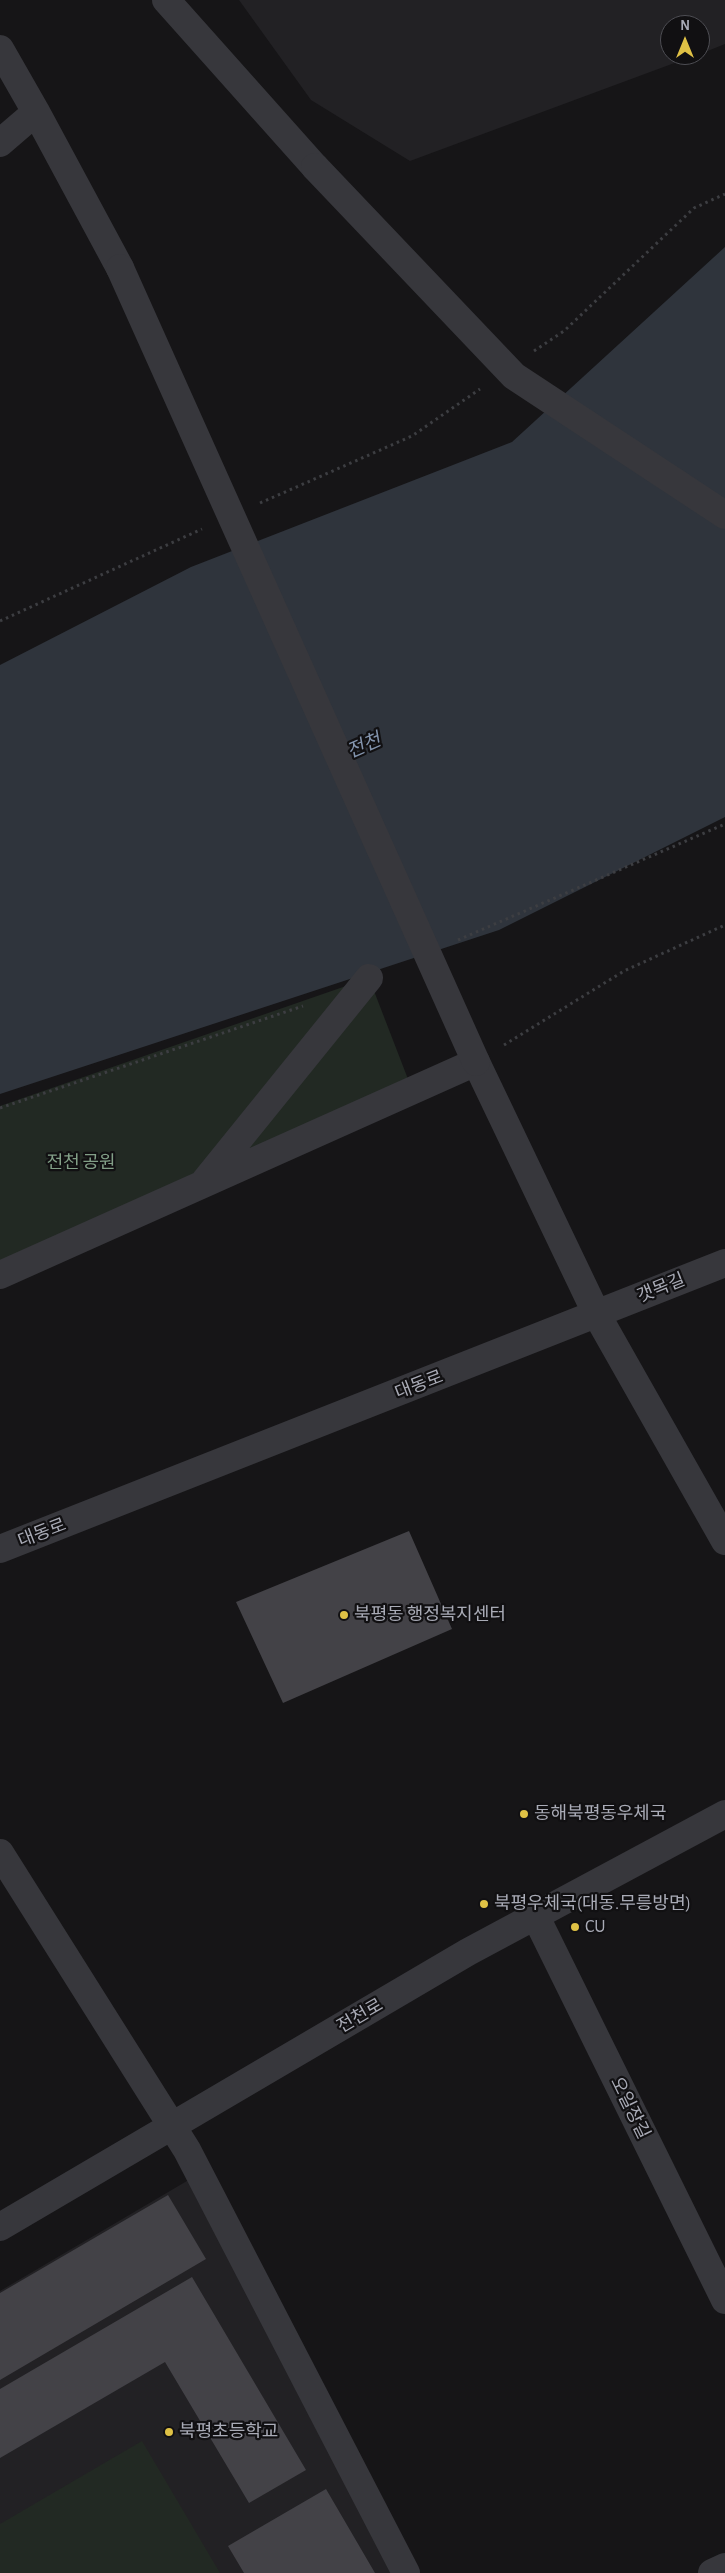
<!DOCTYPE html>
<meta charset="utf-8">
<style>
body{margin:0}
#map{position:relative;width:725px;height:2573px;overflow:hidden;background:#161517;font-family:"Alegreya Sans",sans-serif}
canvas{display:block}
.north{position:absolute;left:660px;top:15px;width:50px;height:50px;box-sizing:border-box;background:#111012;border:1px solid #4e4e54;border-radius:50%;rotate:0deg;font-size:14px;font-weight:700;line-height:20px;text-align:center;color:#a9abb6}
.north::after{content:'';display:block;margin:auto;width:18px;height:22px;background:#dfc145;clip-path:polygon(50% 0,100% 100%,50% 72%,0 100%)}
</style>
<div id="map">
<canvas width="725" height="2573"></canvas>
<div class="north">N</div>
</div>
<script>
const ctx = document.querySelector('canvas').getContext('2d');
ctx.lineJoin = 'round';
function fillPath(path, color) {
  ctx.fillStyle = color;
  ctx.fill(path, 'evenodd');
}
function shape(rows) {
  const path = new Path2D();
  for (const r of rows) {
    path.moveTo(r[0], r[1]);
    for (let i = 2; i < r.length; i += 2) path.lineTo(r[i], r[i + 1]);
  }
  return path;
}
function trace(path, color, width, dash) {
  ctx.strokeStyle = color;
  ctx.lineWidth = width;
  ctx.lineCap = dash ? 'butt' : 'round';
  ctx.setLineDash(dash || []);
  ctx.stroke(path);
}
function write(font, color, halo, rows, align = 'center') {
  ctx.font = font + ' "Alegreya Sans","Noto Sans KR",sans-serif';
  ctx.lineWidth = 4.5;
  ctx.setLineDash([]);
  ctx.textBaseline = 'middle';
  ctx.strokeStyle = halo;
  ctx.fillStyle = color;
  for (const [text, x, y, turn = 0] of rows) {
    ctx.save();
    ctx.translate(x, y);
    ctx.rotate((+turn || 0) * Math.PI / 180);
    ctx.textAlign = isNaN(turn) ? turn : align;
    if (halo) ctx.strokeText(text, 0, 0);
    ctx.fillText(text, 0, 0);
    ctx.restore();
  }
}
fillPath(shape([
 [239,0,725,0,725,44,700,54,700,25,670,25,670,55,696,55,410,161,311,100],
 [192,2178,417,2573,0,2573,0,2291]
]), '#222124');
fillPath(shape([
 [369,978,413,1092,0,1289,0,1106],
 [142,2441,220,2573,0,2573,0,2524]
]), '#222923');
fillPath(shape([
 [725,247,725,817,499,930,0,1094,0,665,191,567,512,442]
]), '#2f343c');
fillPath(shape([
 [409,1531,452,1629,283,1703,236,1602],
 [168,2195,206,2259,0,2380,0,2293],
 [192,2277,306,2470,249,2503,165,2362,0,2458,0,2389],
 [326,2489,375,2573,244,2573,228,2546]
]), '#434247');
trace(shape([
 [534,351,564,331,694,208,725,194],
 [260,503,412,436,480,389],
 [0,621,202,529],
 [458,940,725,824],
 [504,1045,624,971,725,925],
 [0,1108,303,1006]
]), '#3d3e42', 3, [2.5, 4]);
trace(shape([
 [166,0,315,167],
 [0,49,36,112,120,268],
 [0,143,36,112],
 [205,1181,369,978],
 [0,1275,476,1062,597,1315,725,1541],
 [0,1549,725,1263],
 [0,1853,187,2150,406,2573],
 [536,1917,725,2300],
 [0,2227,468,1952,725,1814],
 [712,2573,725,2567]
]), '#37373c', 28);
trace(shape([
 [315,167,514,376,725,515],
 [120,268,476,1062]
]), '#37373c', 28);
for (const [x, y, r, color] of [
 [344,1615,5,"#dfc145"],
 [524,1814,5,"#dfc145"],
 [484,1904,5,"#dfc145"],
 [575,1927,5,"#dfc145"],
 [169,2432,5,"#dfc145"]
]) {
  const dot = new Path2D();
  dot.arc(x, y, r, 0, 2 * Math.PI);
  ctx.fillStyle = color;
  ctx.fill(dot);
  trace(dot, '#111012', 2);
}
write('18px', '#829f87', '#111012', [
 ["전천 공원",81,1163]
]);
write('18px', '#a9abb6', '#111012', [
 ["갯목길",661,1288,-22],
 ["대동로",419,1385,-21],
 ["대동로",42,1533,-21],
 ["전천로",360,2016,-30],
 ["오일장길",630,2108,64]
]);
write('18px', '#a9abb6', '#111012', [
 ["북평동 행정복지센터",354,1615],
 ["동해북평동우체국",534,1814],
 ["북평우체국(대동.무릉방면)",494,1904],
 ["CU",585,1927],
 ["북평초등학교",179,2432]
], 'left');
write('italic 19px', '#8394ad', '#111012', [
 ["전천",364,746,-24]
]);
</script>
